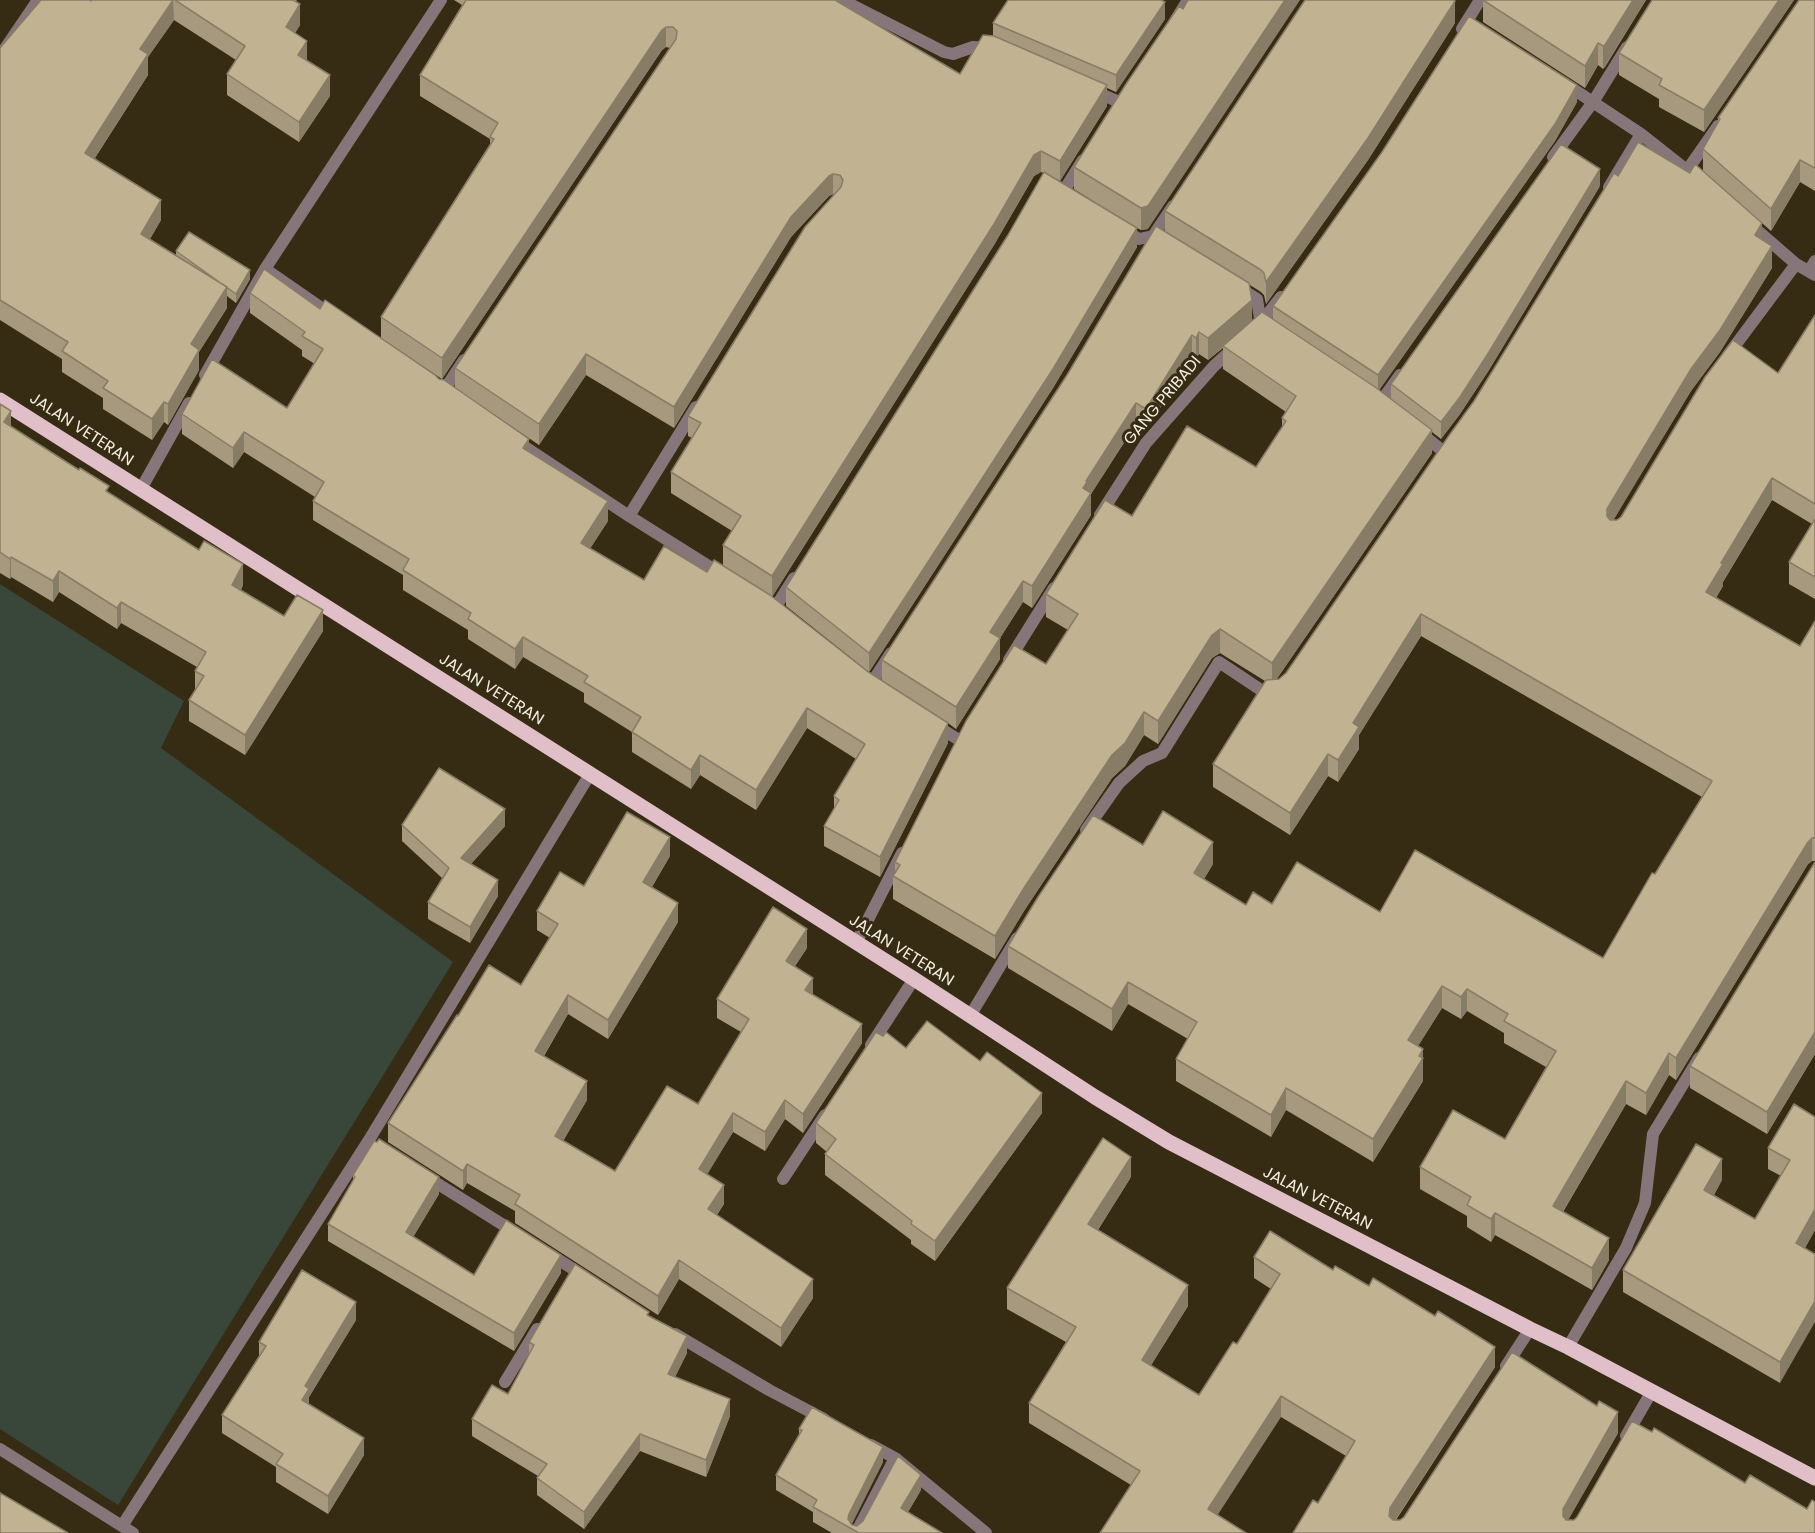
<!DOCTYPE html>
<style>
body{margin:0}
canvas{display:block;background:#362b13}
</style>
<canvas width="1815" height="1533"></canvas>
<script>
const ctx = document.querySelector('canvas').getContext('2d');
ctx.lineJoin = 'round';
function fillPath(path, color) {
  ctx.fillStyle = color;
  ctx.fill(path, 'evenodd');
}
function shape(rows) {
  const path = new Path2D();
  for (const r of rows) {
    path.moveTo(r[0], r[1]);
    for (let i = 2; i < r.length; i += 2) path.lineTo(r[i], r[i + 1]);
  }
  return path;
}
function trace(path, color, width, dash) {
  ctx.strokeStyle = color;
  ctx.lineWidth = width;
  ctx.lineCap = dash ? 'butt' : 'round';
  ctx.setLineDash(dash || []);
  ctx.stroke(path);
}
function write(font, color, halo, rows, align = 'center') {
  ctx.font = font + ' Poppins,sans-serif';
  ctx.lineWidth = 6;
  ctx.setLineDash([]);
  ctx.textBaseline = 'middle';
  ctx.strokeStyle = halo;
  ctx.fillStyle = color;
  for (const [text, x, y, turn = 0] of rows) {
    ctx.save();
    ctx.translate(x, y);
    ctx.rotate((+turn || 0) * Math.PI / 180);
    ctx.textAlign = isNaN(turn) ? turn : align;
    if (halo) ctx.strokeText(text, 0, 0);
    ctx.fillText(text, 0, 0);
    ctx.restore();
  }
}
fillPath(shape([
 [0,584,184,701,161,748,453,962,118,1505,0,1429]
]), '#384739');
trace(shape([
 [842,0,944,52,953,54,973,47,992,48],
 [1175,21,1188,0],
 [1462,29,1480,0],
 [0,56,38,0],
 [1564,83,1641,134,1703,183],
 [1094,91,1119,102],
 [1553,157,1593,102,1627,47],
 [1688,169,1718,126],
 [1609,187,1641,134],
 [1056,188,1063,192,1083,160],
 [1750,224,1796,264,1815,275],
 [1123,229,1139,239,1153,236,1158,240],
 [1151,239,1173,206],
 [265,269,333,316],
 [1809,271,1815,261],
 [1238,287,1257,299,1261,325,1263,326],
 [1257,328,1281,297],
 [1728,355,1796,264],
 [205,375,265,269,441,0],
 [443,392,464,360],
 [1380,403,1400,375],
 [1419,432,1443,451],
 [516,441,629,516,723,575],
 [141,489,189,403],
 [1100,515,1146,443,1214,366,1235,347],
 [629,516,696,407],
 [775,608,794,578],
 [1009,660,1054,588],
 [871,684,891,653],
 [935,725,959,740],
 [1086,830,1119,783,1143,761,1162,753,1219,662,1267,694,1274,694],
 [856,943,902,853],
 [970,1016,1017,938],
 [871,1045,914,979],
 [427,1177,516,1233],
 [783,1179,825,1115],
 [548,1253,584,1276],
 [675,1334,769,1390,824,1419],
 [1568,1347,1626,1248,1645,1203,1653,1134,1699,1058],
 [1506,1366,1530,1329],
 [505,1382,537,1329],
 [1626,1436,1652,1391],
 [871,1445,895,1458,986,1533],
 [0,1449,133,1533],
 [122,1526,369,1140,590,774],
 [856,1533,895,1458]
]), '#86767a', 12);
trace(shape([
 [0,400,914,979,1095,1097,1169,1142,1530,1329,1568,1347,1815,1478]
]), '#e1bfc8', 15);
fillPath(shape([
 [92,0,297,0,296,1,300,25,295,33,307,61,330,96,299,142,227,95,227,74,236,60,174,20,148,57,148,75,95,158,161,220,150,239,176,256,176,251,250,279,236,303,227,296,227,308,199,352,199,370,168,425,164,422,152,440,103,409,103,398,62,372,62,359,0,320,0,48,91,1],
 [454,0,835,0,960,74,993,36,993,23,1165,19,1116,92,1107,88,1107,106,1060,181,1052,177,1125,221,1074,189,1074,167,1126,84,1148,229,1141,230,1137,228,1137,247,1053,388,869,672,786,606,786,587,1008,235,1044,173,1041,172,1034,176,994,245,772,597,867,671,882,681,882,660,1165,231,1165,211,1455,23,1368,160,1266,304,1264,295,1261,292,1250,285,1252,321,1273,319,1273,306,1577,102,1555,141,1379,390,1391,399,1391,384,1600,186,1489,370,1460,414,1441,439,1432,432,1432,453,1276,680,1279,679,1286,673,1474,401,1618,176,1703,171,1703,149,1718,123,1718,118,1815,0,1815,191,1800,182,1771,231,1762,223,1762,240,1772,268,1720,352,1691,391,1613,520,1617,520,1778,373,1815,315,1815,599,1789,584,1789,562,1812,524,1772,500,1723,582,1723,586,1716,598,1800,646,1815,621,1815,861,1812,861,1808,864,1676,1080,1669,1075,1646,1115,1626,1104,1563,1212,1609,1260,1592,1290,1495,1235,1491,1242,1467,1227,1467,1216,1420,1189,1420,1167,1505,1139,1546,1067,1504,1043,1504,1033,1467,1011,1461,1019,1442,1008,1418,1046,1423,1049,1423,1081,1373,1162,1286,1110,1271,1137,1176,1081,1176,1059,1188,1039,1128,1004,1112,1031,1008,968,1008,946,1143,845,1213,864,1204,879,1246,905,1272,904,1380,912,1603,958,1655,874,1702,797,1421,636,1359,735,1359,749,1338,782,1328,776,1290,835,1213,787,1213,764,1265,681,1220,653,1212,658,1158,744,1144,735,1125,766,1112,778,1024,911,995,959,893,899,893,876,895,874,895,862,1046,664,1068,630,1046,617,1046,594,1132,516,1256,467,1282,428,1282,418,1286,412,1223,369,1223,348,1208,360,1199,354,1196,359,1192,357,1146,431,1136,424,1091,494,1091,515,1032,608,1023,602,1000,638,1000,659,956,729,948,723,948,743,880,877,824,846,824,826,834,810,834,796,856,759,807,728,756,810,700,775,691,789,632,752,632,732,584,702,584,693,523,657,515,669,468,639,468,630,403,590,403,575,313,520,313,501,315,497,244,452,233,468,182,434,182,414,287,408,315,364,302,356,302,350,250,313,250,293,320,309,439,379,529,451,608,521,590,548,644,580,707,572,723,565,723,545,732,531,671,493,671,472,692,438,688,436,688,416,834,194,829,196,791,237,674,428,586,375,539,445,455,388,455,368,670,48,666,47,662,50,442,379,381,338,381,317,490,144,490,139,420,96,420,75,462,5],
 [1483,0,1646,0,1605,67,1603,69,1598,65,1585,88,1483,22],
 [1652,0,1794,0,1704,132,1659,107,1659,99,1619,75,1619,53],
 [0,404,11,427,243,585,241,590,284,616,323,631,245,755,189,721,189,700,195,690,195,671,197,667,121,623,117,629,59,592,53,602,11,577,10,579,0,573],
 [402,825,505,826,471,864,498,896,470,943,428,919,428,902,442,878,402,841],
 [670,856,652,887,678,922,608,1039,568,1014,544,1056,587,1100,563,1141,615,1171,698,1104,741,1032,717,1018,717,999,807,948,795,966,813,995,862,1043,803,1133,785,1119,765,1151,733,1132,707,1174,724,1204,717,1215,813,1298,781,1347,679,1279,658,1315,515,1223,515,1211,467,1183,463,1190,388,1142,388,1123,458,1016,521,985,550,938,537,930,537,911,584,886],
 [1815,862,1815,1054,1767,1134,1690,1088,1690,1066],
 [906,1048,1042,1113,935,1261,911,1244,911,1240,825,1175,825,1154,827,1152,816,1143,816,1123],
 [1815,1117,1815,1230,1805,1248,1780,1383,1623,1292,1623,1270,1722,1180,1714,1195,1755,1219,1781,1176,1768,1169,1768,1148],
 [353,1175,439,1194,413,1237,474,1275,561,1273,514,1351,328,1241,328,1224,353,1180],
 [1131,1177,1098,1230,1188,1306,1151,1365,1199,1395,1237,1344,1271,1289,1254,1278,1254,1257,1333,1270,1495,1367,1396,1520,1400,1520,1618,1433,1568,1520,1815,1533,1293,1533,1318,1503,1346,1456,1281,1417,1131,1485,1029,1423,1029,1403,1066,1342,1007,1309,1007,1288],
 [649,1316,687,1353,675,1377,730,1416,706,1477,640,1451,584,1529,537,1495,537,1478,538,1476,472,1436,472,1419,508,1394,529,1356,529,1342],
 [356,1320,309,1397,309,1405,364,1455,328,1514,276,1482,276,1467,222,1433,222,1415,259,1356,259,1342],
 [799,1429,883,1462,851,1524,857,1526,921,1490,908,1512,942,1533,832,1533,813,1522,813,1512,776,1490,776,1475,799,1436]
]), '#a6997d');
fillPath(shape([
 [173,0,174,20,148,57,148,75,85,173,85,153,140,49],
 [1285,0,1300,0,1148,229,1141,230,1141,208],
 [1633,0,1646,0,1603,69,1603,46],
 [1779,0,1794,0,1704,132,1704,110],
 [1455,1,1455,23,1368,160,1266,304,1266,282],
 [1165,2,1165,19,1116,92,1116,75],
 [300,4,300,25,286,48,286,27],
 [666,27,666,47,662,50,442,379,442,358,662,30],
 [307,41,307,62,298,55],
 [1598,43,1598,65,1585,88,1585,66],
 [330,75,330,96,299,142,299,122],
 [1107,85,1107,106,1060,181,1060,161],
 [1577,85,1577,102,1555,141,1378,392,1378,375],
 [1041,151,1041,172,1034,176,994,245,772,597,772,576,1034,155],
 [1800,160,1800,182,1771,231,1771,209],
 [1600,169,1600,186,1489,370,1460,414,1441,439,1441,422],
 [833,174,833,194,829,196,791,237,674,428,674,407,791,217,829,176],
 [161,200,161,220,141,254,141,234],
 [1762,223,1762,245,1755,235],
 [1137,228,1137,247,1053,388,869,672,869,653],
 [1772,246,1772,268,1720,352,1691,391,1607,531,1607,509,1691,369],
 [250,270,250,279,236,303,236,294],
 [227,287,227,308,199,352,199,370,168,425,168,404,191,344],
 [1252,300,1252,322,1208,360,1208,338],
 [1199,332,1199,354,1196,359,1196,338],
 [1192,335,1192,357,1146,431,1146,409],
 [586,354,586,375,539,445,539,424],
 [164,402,164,422,152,440,152,419],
 [1136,403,1136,424,1091,494,1091,515,1032,608,1032,586,1083,488,1086,481],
 [11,411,11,432,4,422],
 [1432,430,1432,453,1272,686,1272,663],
 [244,432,244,452,233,468,233,448],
 [529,439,529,458,523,448],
 [1772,478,1772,500,1723,582,1723,586,1706,614,1706,592,1721,563],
 [608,501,608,521,581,563,581,543],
 [11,557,11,577,10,579,10,559],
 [243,564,243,585,232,605,232,585],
 [59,571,59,592,53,602,53,581],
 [1023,581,1023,602,1000,638,1000,659,956,729,956,707,990,632],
 [121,602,121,623,117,629,117,608],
 [323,610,323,631,245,755,245,735],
 [1421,614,1421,636,1359,735,1359,749,1338,782,1338,760,1353,723],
 [1220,629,1220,653,1212,658,1158,744,1158,721,1212,635],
 [523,637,523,657,515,669,515,649],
 [807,708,807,728,756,810,756,790],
 [1144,712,1144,735,1125,766,1112,778,1024,911,995,959,995,936,1024,888,1112,755],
 [948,723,948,743,880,877,880,857],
 [1328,754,1328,776,1290,835,1290,813],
 [700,755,700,775,691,789,691,770],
 [505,809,505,826,461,875,461,858],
 [670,837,670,856,643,901,643,882],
 [1812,838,1812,861,1808,864,1676,1080,1676,1058,1808,842],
 [1213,842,1213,864,1194,896,1194,873],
 [498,880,498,896,470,943,470,927],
 [678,903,678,922,608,1039,608,1020],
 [807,929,807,948,786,980,786,961],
 [813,978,813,997,805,990],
 [1128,982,1128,1004,1112,1031,1112,1009],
 [1442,986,1442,1008,1408,1062,1408,1040],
 [1467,989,1467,1011,1461,1019,1461,997],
 [568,995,568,1014,535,1070,535,1051],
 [862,1024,862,1043,803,1133,803,1114],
 [1815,1032,1815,1054,1767,1134,1767,1112],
 [1423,1049,1423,1081,1373,1162,1373,1139],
 [1669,1053,1669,1075,1646,1115,1646,1093],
 [587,1081,587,1100,555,1155,555,1136],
 [1626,1081,1626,1104,1553,1228,1553,1206],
 [1286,1088,1286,1110,1271,1137,1271,1115],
 [1042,1093,1042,1113,935,1261,935,1241],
 [785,1100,785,1119,765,1151,765,1132],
 [733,1113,733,1132,699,1188,699,1169],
 [1131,1157,1131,1177,1088,1245,1088,1224],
 [1722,1159,1722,1180,1704,1211,1704,1190],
 [467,1164,467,1183,463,1190,463,1171],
 [439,1177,439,1194,406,1249,406,1232],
 [724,1185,724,1204,708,1228,708,1209],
 [1815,1209,1815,1230,1796,1264,1796,1243],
 [1495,1213,1495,1235,1491,1242,1491,1219],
 [1609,1238,1609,1260,1592,1290,1592,1268],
 [561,1255,561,1273,514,1351,514,1333],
 [679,1260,679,1279,658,1315,658,1296],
 [813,1279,813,1298,781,1347,781,1328],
 [1188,1285,1188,1306,1142,1380,1142,1360],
 [1815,1301,1815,1322,1780,1383,1780,1362],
 [356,1302,356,1320,309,1397,309,1406,302,1400,305,1386],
 [687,1336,687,1353,668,1391,668,1374],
 [1495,1347,1495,1367,1390,1528,1390,1508],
 [1281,1396,1281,1417,1208,1530,1208,1509],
 [730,1399,730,1416,706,1477,706,1460],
 [1618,1412,1618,1433,1563,1529,1563,1509],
 [640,1434,640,1451,584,1529,584,1512],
 [364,1438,364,1455,328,1514,328,1496],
 [883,1447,883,1462,850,1528,848,1519,849,1514],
 [921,1475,921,1490,901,1524,901,1508]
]), '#877d66');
const building = shape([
 [41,0,90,0,91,1,92,0,173,0,140,49,148,54,85,153,161,200,141,234,227,287,191,344,199,350,168,404,164,402,152,419,103,388,108,381,62,351,68,342,0,300,0,48,41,0],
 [175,0,293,0,300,4,286,27,307,41,298,55,330,75,299,122,227,74,245,46,175,0],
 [466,0,835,0,960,74,983,35,994,36,1107,85,1060,161,1041,151,1034,155,994,224,772,576,723,545,741,516,671,472,701,423,688,416,805,227,841,187,843,180,840,175,833,174,829,176,791,217,674,407,586,354,539,424,455,368,676,39,677,31,673,27,666,27,662,30,442,358,381,317,494,139,490,137,498,123,420,75,466,0],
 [1008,0,1161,0,1165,2,1116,75,993,23,1008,0],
 [1188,0,1285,0,1148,206,1141,208,1074,167,1126,84,1179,6,1183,9,1188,0],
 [1305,0,1454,0,1455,1,1368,138,1266,282,1264,273,1261,270,1165,211,1305,0],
 [1483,0,1633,0,1605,45,1603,46,1598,43,1585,66,1483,0],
 [1652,0,1779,0,1704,110,1659,85,1662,79,1619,53,1652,0],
 [1799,0,1815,0,1815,168,1800,160,1771,209,1703,149,1720,119,1718,118,1799,0],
 [1469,16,1577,85,1555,124,1378,375,1273,306,1382,152,1469,16],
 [1638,142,1690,173,1695,164,1762,223,1755,235,1772,246,1720,330,1691,369,1607,509,1607,516,1610,520,1617,520,1621,517,1705,377,1733,340,1778,373,1815,315,1815,504,1772,478,1721,563,1723,564,1706,592,1800,646,1815,621,1815,838,1812,838,1808,842,1676,1058,1669,1053,1646,1093,1626,1081,1553,1206,1609,1238,1592,1268,1495,1213,1491,1219,1467,1205,1471,1197,1420,1167,1453,1110,1505,1139,1556,1051,1504,1021,1508,1014,1467,989,1461,997,1442,986,1408,1040,1423,1049,1419,1056,1423,1058,1373,1139,1286,1088,1271,1115,1176,1059,1197,1022,1128,982,1112,1009,1008,946,1038,897,1093,815,1143,845,1163,811,1213,842,1194,873,1246,905,1253,892,1272,904,1297,862,1380,912,1415,850,1603,958,1652,873,1655,874,1712,781,1421,614,1353,723,1359,727,1338,760,1328,754,1290,813,1213,764,1266,680,1279,679,1286,673,1450,434,1474,401,1614,173,1618,176,1638,142],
 [1561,144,1600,169,1489,352,1460,397,1441,422,1391,384,1561,144],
 [1044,172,1137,228,1053,369,869,653,786,587,1008,235,1044,172],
 [1156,226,1249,283,1252,300,1208,338,1199,332,1196,338,1192,335,1146,409,1136,403,1086,481,1087,482,1083,488,1091,493,1032,586,1023,581,990,632,1000,638,956,707,882,660,1067,375,1156,226],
 [189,232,250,270,236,294,176,251,189,232],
 [264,269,320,309,325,300,435,375,439,379,444,380,529,439,523,448,608,501,581,543,644,580,664,546,707,572,714,560,770,595,867,671,948,723,880,857,824,826,839,800,834,796,865,744,807,708,756,790,700,755,691,770,632,732,641,717,584,682,588,676,523,637,515,649,468,619,471,613,403,570,409,559,313,501,324,482,244,432,233,448,182,414,212,359,287,408,323,349,302,336,305,332,250,293,264,269],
 [1262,312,1375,387,1432,430,1272,663,1220,629,1212,635,1158,721,1144,712,1125,743,1112,755,1024,888,995,936,893,876,900,865,895,862,966,721,1014,645,1046,664,1078,614,1046,594,1105,500,1132,516,1187,426,1256,467,1286,421,1282,418,1296,396,1223,346,1262,312],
 [0,404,11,411,4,422,79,470,80,468,109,486,106,491,199,550,204,541,243,564,232,585,284,616,297,595,323,610,245,735,189,700,204,676,195,671,206,652,121,602,117,608,59,571,53,581,11,557,10,559,0,552,0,404],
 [1815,519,1815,577,1789,562,1815,519],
 [439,768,505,809,461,858,498,880,470,927,428,902,449,868,402,825,439,768],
 [627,812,670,837,643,882,678,903,608,1020,568,995,535,1051,587,1081,555,1136,615,1171,667,1086,698,1104,749,1019,717,999,773,907,807,929,786,961,813,978,805,990,862,1024,803,1114,785,1100,765,1132,733,1113,699,1169,724,1185,708,1209,813,1279,781,1328,679,1260,658,1296,515,1204,520,1195,467,1164,463,1171,388,1123,457,1015,458,1016,489,965,521,985,558,924,537,911,560,872,584,886,627,812],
 [1815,862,1815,1032,1767,1112,1690,1066,1815,862],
 [927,1021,980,1061,987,1052,1042,1093,935,1241,911,1224,912,1221,825,1154,836,1139,816,1123,876,1032,883,1036,886,1032,906,1048,927,1021],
 [1794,1104,1815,1117,1815,1209,1796,1243,1815,1254,1815,1301,1780,1362,1623,1270,1696,1144,1722,1159,1704,1190,1755,1219,1790,1160,1768,1148,1794,1104],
 [1103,1138,1131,1157,1088,1224,1188,1285,1142,1360,1199,1395,1233,1342,1237,1344,1280,1274,1254,1257,1270,1231,1333,1270,1335,1266,1369,1286,1373,1278,1435,1316,1438,1311,1495,1347,1390,1508,1389,1516,1393,1520,1400,1520,1404,1517,1512,1352,1597,1406,1599,1401,1618,1412,1563,1509,1563,1516,1566,1520,1574,1520,1577,1517,1632,1421,1652,1432,1654,1428,1745,1483,1750,1475,1807,1509,1812,1500,1815,1502,1815,1533,1293,1533,1313,1500,1318,1503,1355,1441,1281,1396,1208,1509,1246,1533,1100,1533,1140,1471,1029,1403,1076,1327,1007,1288,1103,1138],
 [379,1139,439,1177,406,1232,474,1275,506,1220,561,1255,514,1333,328,1224,355,1177,353,1175,374,1141,377,1142,379,1139],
 [575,1264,649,1312,647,1315,687,1336,668,1374,730,1399,706,1460,640,1434,584,1512,537,1478,547,1464,472,1419,492,1385,508,1394,534,1345,529,1342,575,1264],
 [302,1270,356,1302,305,1386,309,1389,302,1400,364,1438,328,1496,276,1464,283,1454,222,1415,266,1346,259,1342,302,1270],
 [812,1407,883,1447,849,1514,848,1519,852,1525,857,1526,863,1521,898,1456,921,1475,901,1508,942,1533,859,1533,813,1507,817,1500,776,1475,802,1430,799,1429,812,1407],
 [0,1493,68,1533,0,1533,0,1493]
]);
fillPath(building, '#c1b291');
trace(building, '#877d66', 1.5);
write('16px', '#f4eddf', '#362b13', [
 ["GANG PRIBADI",1163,401,-50],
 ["JALAN VETERAN",81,430,33],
 ["JALAN VETERAN",491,690,32],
 ["JALAN VETERAN",901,951,32],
 ["JALAN VETERAN",1317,1199,27]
]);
</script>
